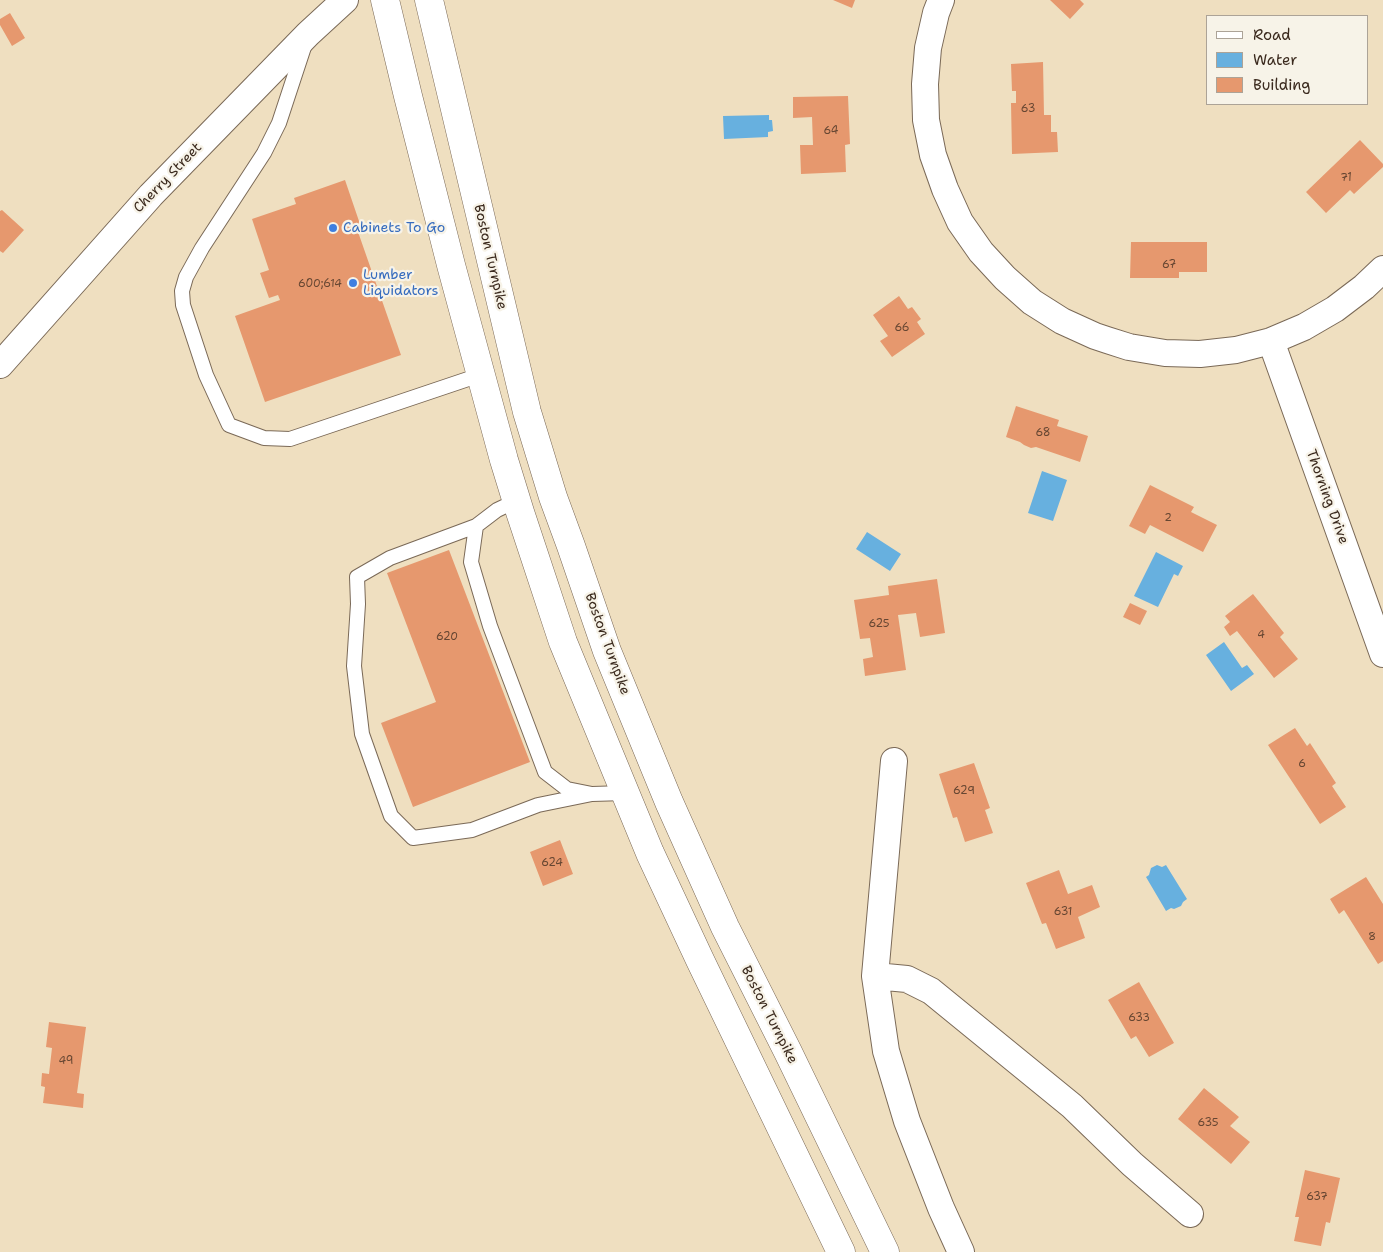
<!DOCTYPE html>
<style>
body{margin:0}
#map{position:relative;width:1383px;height:1252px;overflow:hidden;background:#efdfc0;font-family:"Shantell Sans",sans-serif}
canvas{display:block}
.legend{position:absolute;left:1206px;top:15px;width:162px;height:90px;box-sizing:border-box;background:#f7f3e8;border:1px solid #aca397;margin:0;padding:6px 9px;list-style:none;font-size:15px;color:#3b2a1e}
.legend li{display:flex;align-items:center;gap:10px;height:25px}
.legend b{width:25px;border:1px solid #aca397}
</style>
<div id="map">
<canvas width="1383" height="1252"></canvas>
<ul class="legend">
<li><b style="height:6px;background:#fff"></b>Road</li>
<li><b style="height:14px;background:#67b0df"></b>Water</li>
<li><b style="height:14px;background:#e6986e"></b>Building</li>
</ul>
</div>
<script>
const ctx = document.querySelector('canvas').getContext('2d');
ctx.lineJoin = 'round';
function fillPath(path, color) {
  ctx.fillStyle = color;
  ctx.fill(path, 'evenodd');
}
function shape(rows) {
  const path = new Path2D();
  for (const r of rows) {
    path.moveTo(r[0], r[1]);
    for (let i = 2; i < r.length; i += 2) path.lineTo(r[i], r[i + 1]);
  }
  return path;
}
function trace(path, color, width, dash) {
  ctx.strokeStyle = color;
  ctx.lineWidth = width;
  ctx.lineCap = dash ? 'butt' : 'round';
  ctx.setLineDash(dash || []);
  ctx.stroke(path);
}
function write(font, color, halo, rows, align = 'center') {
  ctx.font = font + ' "Shantell Sans",sans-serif';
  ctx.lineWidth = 4.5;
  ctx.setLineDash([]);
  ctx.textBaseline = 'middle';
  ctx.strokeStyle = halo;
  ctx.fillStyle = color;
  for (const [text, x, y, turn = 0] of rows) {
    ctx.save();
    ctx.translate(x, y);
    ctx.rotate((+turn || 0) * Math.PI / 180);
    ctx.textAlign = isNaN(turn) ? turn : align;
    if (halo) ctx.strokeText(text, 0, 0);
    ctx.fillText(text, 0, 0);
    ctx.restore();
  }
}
fillPath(shape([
 [769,115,769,120,772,120,773,131,768,132,768,137,724,139,723,116],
 [1042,471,1067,480,1053,521,1028,513],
 [867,532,901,554,890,571,856,549],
 [1156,552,1183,566,1178,576,1174,574,1158,607,1134,596],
 [1224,642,1242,668,1247,665,1254,674,1231,691,1206,655],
 [1157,865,1162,867,1166,865,1187,899,1183,902,1181,906,1174,909,1171,908,1166,911,1146,877,1149,875,1151,868]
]), '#67b0df');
fillPath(shape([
 [833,0,855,0,852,8],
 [1050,0,1080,0,1084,4,1070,19],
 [10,13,25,38,12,46,0,25,0,19],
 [1043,62,1044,115,1051,115,1051,132,1057,132,1058,152,1012,154,1011,103,1016,103,1016,91,1012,91,1011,64],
 [848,96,850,144,845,145,846,172,801,174,800,145,813,145,812,117,793,118,793,97],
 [1360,140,1383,164,1383,167,1354,194,1350,190,1326,213,1306,192],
 [345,180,361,227,357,229,401,355,265,402,235,316,280,300,278,295,269,298,260,273,269,270,252,219,296,204,294,198],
 [2,210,24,230,3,253,0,251,0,211],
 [1131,242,1207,242,1207,272,1179,272,1179,278,1130,278],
 [899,296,908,309,912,307,921,319,917,322,925,334,892,357,880,341,888,336,873,315],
 [1016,406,1059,420,1057,426,1088,436,1080,462,1036,447,1031,448,1024,445,1020,442,1006,437],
 [1150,485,1194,507,1191,512,1217,525,1203,552,1150,525,1145,534,1129,526],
 [449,550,530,762,413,807,381,723,436,702,387,573],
 [937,579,945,633,920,637,916,613,898,615,906,670,865,676,863,659,873,657,870,638,860,639,854,600,889,595,888,586],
 [1253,594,1284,633,1280,637,1298,659,1274,678,1237,631,1230,636,1224,627,1230,622,1225,616],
 [1130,603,1147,611,1140,625,1123,617],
 [1295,728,1307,746,1310,743,1336,783,1332,786,1346,807,1320,824,1268,745],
 [974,763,990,808,985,810,993,833,965,842,957,817,953,818,939,774],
 [560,840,573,874,543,886,530,852],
 [1059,870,1068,894,1092,885,1100,907,1078,917,1085,938,1056,949,1046,923,1042,924,1026,883],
 [1366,877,1383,904,1383,961,1378,964,1344,910,1339,914,1330,899],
 [1139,982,1174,1043,1149,1057,1136,1036,1131,1039,1108,1000],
 [49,1022,86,1027,77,1093,84,1094,83,1108,43,1103,45,1087,41,1086,42,1073,49,1074,52,1048,46,1047],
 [1204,1088,1239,1117,1230,1126,1250,1142,1231,1164,1178,1119],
 [1305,1170,1340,1178,1330,1223,1326,1222,1321,1246,1294,1241,1299,1217,1295,1217]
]), '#e6986e');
const service = shape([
 [305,44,279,123,264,153,202,248,186,277,182,291,183,305,206,375,229,425,264,438,290,439,480,375],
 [516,501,497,510,476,526,471,562,490,626,545,772,567,789,592,794,625,793],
 [476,526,390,558,357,577,358,604,354,666,362,734,391,816,413,838,472,830,538,805,592,794]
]);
const minor = shape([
 [941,0,936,13,928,48,925,84,926,120,933,155,945,189,960,222,981,252,1005,278,1032,302,1062,321,1095,336,1107,340,1129,347,1165,353,1200,354,1236,350,1271,341,1304,327,1335,309,1364,287,1383,269],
 [1271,341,1383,654],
 [0,365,151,195,308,34,345,0],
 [894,761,875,976,886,1051,907,1121,941,1208,961,1252],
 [875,976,907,979,931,991,1072,1106,1132,1164,1190,1214]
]);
const trunk = shape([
 [385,0,408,96,451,265,504,460,520,512,563,642,650,853,700,960,841,1252],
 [429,0,527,412,553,497,571,546,607,651,669,802,725,927,788,1052,885,1252]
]);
trace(service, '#7a6957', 16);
trace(minor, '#7a6957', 28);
trace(trunk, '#7a6957', 29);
trace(service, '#fff', 14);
trace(minor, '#fff', 26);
trace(trunk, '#fff', 28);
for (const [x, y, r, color] of [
 [333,228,5,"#3f7fe0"],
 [353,283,5,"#3f7fe0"]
]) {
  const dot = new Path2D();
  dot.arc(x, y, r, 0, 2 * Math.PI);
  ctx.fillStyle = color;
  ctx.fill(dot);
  trace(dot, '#f7f3e8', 2);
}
write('11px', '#664632', null, [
 ["63",1028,109],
 ["64",831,131],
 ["71",1346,178],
 ["67",1169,265],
 ["600;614",320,284],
 ["66",902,328],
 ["68",1043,433],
 ["2",1168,518],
 ["625",879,624],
 ["4",1261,635],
 ["620",447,637],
 ["6",1302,764],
 ["629",964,791],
 ["624",552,863],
 ["631",1063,912],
 ["8",1372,937],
 ["633",1139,1018],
 ["49",66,1061],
 ["635",1208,1123],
 ["637",1317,1197]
]);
write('14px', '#3b2a1e', '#f7f3e8', [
 ["Cherry Street",168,178,-46],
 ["Boston Turnpike",490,257,77],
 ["Thorning Drive",1327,497,70],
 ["Boston Turnpike",607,644,70],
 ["Boston Turnpike",769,1015,63]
]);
write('14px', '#366cbe', '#f7f3e8', [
 ["Cabinets To Go",343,228],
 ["Lumber",363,275],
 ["Liquidators",363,291]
], 'left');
</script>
